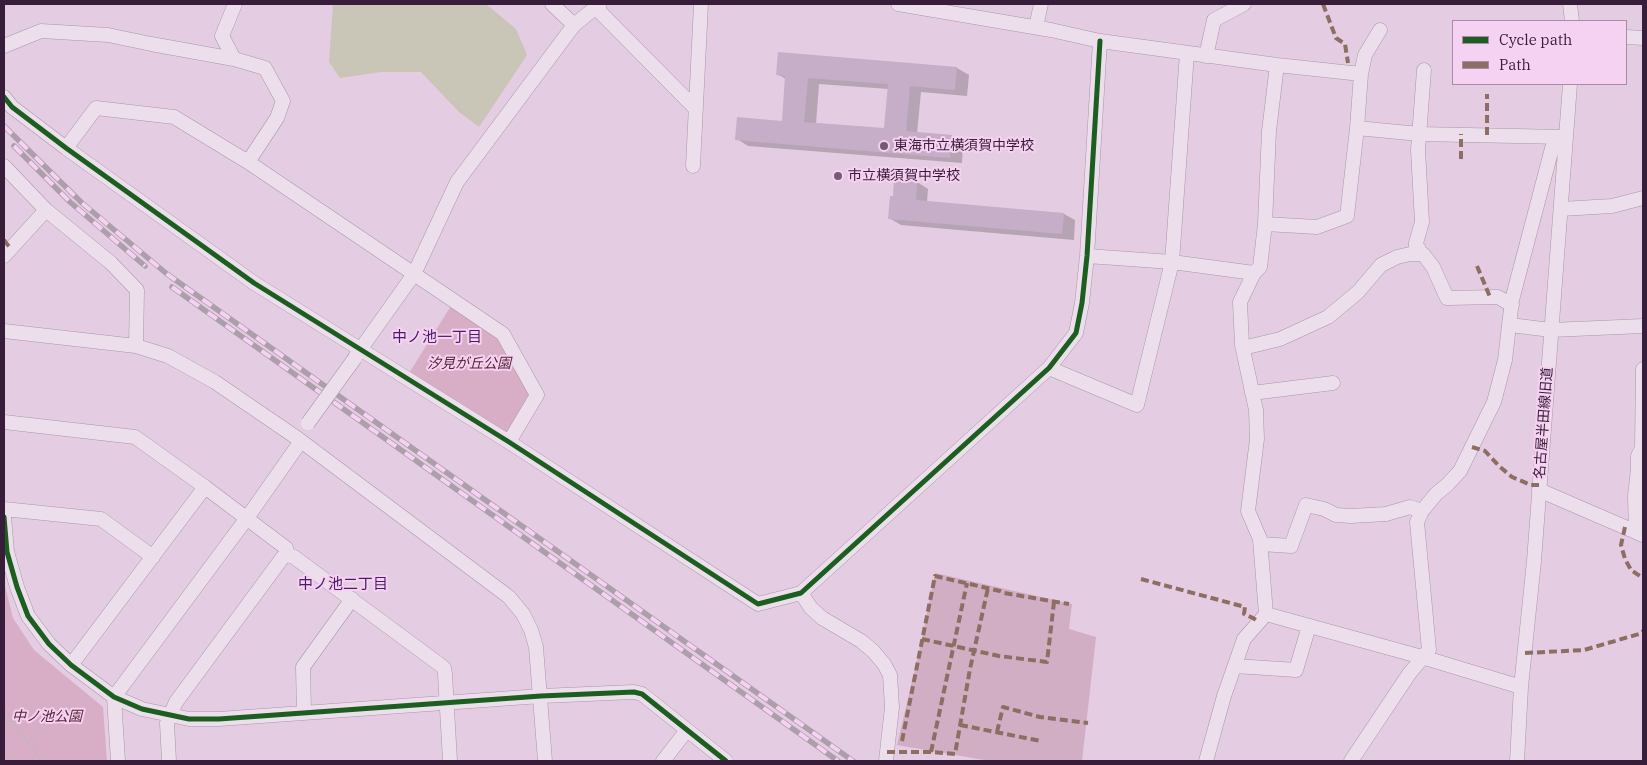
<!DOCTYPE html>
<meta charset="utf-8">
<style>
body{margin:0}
#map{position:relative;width:1647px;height:765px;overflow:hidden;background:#e4cce2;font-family:"IBM Plex Serif",serif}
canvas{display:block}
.frame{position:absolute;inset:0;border:5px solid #371d39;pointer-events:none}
.legend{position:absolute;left:1452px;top:20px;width:175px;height:65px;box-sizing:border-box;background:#f6d2f2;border:1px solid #aa8aa8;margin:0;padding:6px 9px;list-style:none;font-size:15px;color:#371d39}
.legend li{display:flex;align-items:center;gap:10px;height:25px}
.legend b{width:25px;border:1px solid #aa8aa8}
</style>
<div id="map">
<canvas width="1647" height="765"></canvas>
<div class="frame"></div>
<ul class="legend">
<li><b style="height:6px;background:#1b5e20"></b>Cycle path</li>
<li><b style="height:6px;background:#8d6e63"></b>Path</li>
</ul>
</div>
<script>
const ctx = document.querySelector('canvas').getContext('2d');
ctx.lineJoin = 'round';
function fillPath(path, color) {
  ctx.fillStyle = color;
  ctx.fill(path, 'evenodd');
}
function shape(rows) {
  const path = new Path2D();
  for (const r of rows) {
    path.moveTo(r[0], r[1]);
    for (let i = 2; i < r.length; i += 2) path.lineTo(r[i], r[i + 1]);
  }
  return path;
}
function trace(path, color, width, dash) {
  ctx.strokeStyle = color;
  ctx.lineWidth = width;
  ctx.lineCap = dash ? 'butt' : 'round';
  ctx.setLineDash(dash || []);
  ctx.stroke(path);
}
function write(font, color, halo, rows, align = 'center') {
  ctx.font = font + ' "IBM Plex Serif","Noto Sans JP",serif';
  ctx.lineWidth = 4;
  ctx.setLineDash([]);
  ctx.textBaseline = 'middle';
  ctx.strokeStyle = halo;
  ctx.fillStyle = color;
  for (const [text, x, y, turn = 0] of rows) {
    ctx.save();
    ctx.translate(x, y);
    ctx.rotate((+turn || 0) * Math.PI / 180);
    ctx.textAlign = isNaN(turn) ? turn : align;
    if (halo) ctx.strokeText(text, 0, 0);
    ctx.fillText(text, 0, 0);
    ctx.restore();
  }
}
fillPath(shape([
 [454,301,503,334,537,395,509,442,406,378],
 [4,582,13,618,34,650,103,707,107,761,4,761]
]), '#d8aec6');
fillPath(shape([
 [935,573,1072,604,1069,629,1096,637,1082,761,990,761,897,745,922,639]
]), '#d1aec3');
fillPath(shape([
 [333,4,486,4,516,29,527,55,479,127,459,112,421,72,381,72,340,78,329,62]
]), '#c9c5b7');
fillPath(shape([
 [779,53,957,68,969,75,967,96,921,92,917,133,952,136,963,143,962,163,748,146,737,139,783,122,786,79,777,74],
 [819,84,889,89,885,130,816,124],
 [917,182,928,189,927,203,1064,214,1075,220,1074,240,901,225,889,218]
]), '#0003');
fillPath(shape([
 [778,52,957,67,955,90,910,86,906,131,952,135,950,158,735,140,737,117,782,121,785,76,776,75],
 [808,78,888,84,884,128,804,122],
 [894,179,917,181,916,200,1064,213,1062,234,888,219,890,196,893,196]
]), '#c6adc8');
const minor = shape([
 [235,4,222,36,234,59,265,68,283,101,277,118,248,162],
 [552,4,574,25],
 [898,4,1051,30,1100,41,1277,65,1361,74,1357,128,1347,216,1317,227,1265,224],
 [1570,4,1572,21],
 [596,8,696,109],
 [1036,27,1041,4],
 [1626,37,1643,38],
 [4,46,41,31,108,35,151,44,234,59],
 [1206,56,1214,20,1244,4],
 [1361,74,1365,55,1380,30],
 [4,97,12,107,66,148,254,283,509,442,758,604,801,593,1049,368,1076,333,1082,303,1087,256,1100,41],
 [1357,128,1419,134,1563,137],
 [66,148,96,108,174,117,248,162,503,334,537,395,509,442],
 [4,166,46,210,111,263,137,290,136,346],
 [693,166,701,4],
 [1561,209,1612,206,1643,198],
 [1418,254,1419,249,1416,246,1416,243,1422,222,1418,150,1424,70],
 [4,256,46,210],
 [1087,256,1172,262,1254,273],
 [1510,325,1551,330,1643,326],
 [4,331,136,346,168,356,215,382,297,438,509,597,523,614,531,630,536,647,545,761],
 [1243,348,1280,339,1328,317,1358,292,1381,265,1397,257,1410,254,1423,254,1433,267,1447,298,1498,297,1512,305],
 [355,357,414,274,457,182,574,25,600,4],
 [1049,368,1137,405,1172,262,1187,53],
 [1252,393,1333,383],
 [4,422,135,437,205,487,286,548,288,555,294,557,439,664,444,668,445,674,450,761],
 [1539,490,1643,535],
 [4,509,101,519,153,557],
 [4,517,7,552,17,587,28,616,49,644,71,665,114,697,142,709,189,719,219,719,541,696,634,692,642,694,726,761],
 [1636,532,1635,496,1638,469,1638,456,1642,448,1643,369],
 [1261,544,1291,546,1306,505,1324,509,1336,515,1351,516,1386,514,1410,507,1422,511],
 [801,593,811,608,822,618,861,641,873,651,884,664,890,675,892,707,886,761],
 [1266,614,1422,657,1521,687],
 [71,665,205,487],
 [1235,666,1296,670,1309,626],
 [304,712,303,667,352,599],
 [118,761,114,697,247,518,301,441],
 [169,761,167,723,176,702,283,557,288,555],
 [663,761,687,730],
 [1206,761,1224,696,1244,639,1266,614,1260,539,1248,511,1257,439,1256,410,1242,345,1240,302,1254,273,1260,267,1265,224,1269,131,1277,65],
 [1351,761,1409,674,1429,650,1417,522,1422,511,1436,494,1447,485,1460,471,1494,402,1505,360,1512,300,1555,137],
 [1517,761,1521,687,1534,561,1570,84]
]);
trace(minor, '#a996a9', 15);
trace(shape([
 [4,709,42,761]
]), '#c5b5c3', 2.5, [4, 2.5]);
trace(minor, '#ecdfeb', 14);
const rail = shape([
 [4,126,82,203,167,274,853,761],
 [14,146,70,202,145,266],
 [172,287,838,761]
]);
trace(rail, '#ac9eab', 5.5);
trace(rail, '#f6d2f2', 4, [11]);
const minorBridge = shape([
 [308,423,355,358]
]);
trace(minorBridge, '#a996a9', 15, []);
trace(minorBridge, '#ecdfeb', 14);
trace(shape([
 [1323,4,1336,38,1345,44,1348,63],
 [1487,135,1487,94],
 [1461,159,1461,134],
 [4,240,10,248],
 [1477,266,1490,297],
 [1472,447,1485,451,1499,466,1512,477,1531,485,1539,485],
 [1625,527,1621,545,1625,559,1631,570,1643,578],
 [1141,579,1245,607,1244,614,1253,618,1259,622],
 [922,639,999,656,1047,662,1054,602],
 [1525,653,1584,650,1639,634,1643,631],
 [960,725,1041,741],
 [997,732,1003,707,1040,717,1088,723],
 [902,741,935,576,1000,591,1004,593,1069,604],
 [887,752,931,752,955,754,970,669,988,588],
 [931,752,967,583]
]), '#8d6e63', 4, [8, 4]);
trace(shape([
 [4,97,12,107,66,148,254,283,509,442,758,604,801,593,1049,368,1076,333,1082,303,1087,256,1100,41],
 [4,517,7,552,17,587,28,616,49,644,71,665,114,697,142,709,189,719,219,719,541,696,634,692,642,694,726,761]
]), '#1b5e20', 5);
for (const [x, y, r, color] of [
 [884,146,5,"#745a74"],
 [838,176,5,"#745a74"]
]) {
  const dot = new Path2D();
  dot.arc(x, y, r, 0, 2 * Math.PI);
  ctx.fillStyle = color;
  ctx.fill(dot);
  trace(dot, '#f6d2f2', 2);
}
write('14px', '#371d39', '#f6d2f2', [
 ["東海市立横須賀中学校",894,146],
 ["市立横須賀中学校",848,176]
], 'left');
write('italic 14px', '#562334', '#f6d2f2', [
 ["汐見が丘公園",469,364],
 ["中ノ池公園",47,717]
]);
write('14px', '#371d39', '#f6d2f2', [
 ["名古屋半田線旧道",1544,423,-86]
]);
write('15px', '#4b1b67', '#f6d2f2', [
 ["中ノ池一丁目",437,338],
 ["中ノ池二丁目",343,585]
]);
</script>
